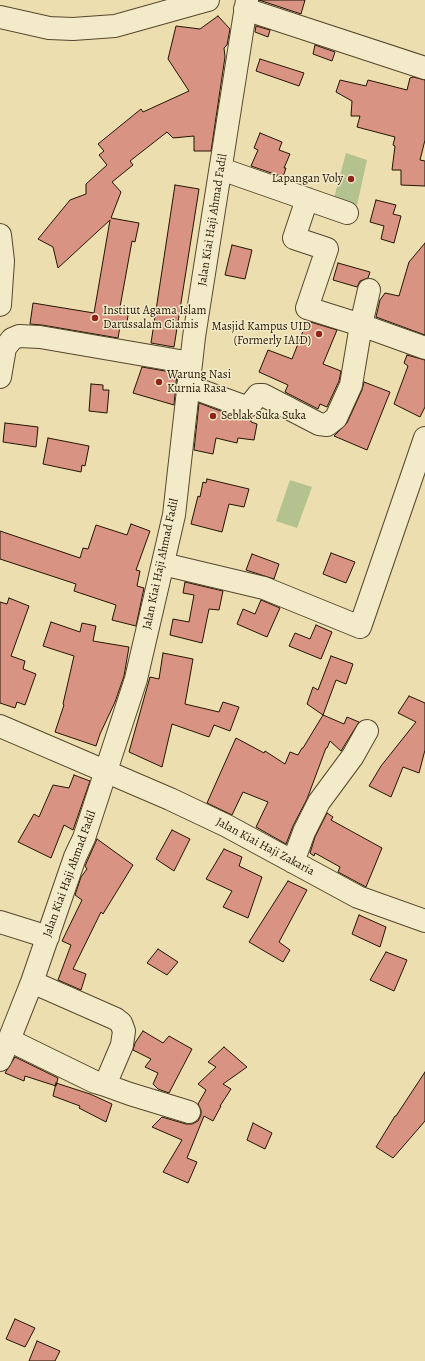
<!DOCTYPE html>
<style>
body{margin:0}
canvas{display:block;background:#ecdeae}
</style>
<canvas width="425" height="1361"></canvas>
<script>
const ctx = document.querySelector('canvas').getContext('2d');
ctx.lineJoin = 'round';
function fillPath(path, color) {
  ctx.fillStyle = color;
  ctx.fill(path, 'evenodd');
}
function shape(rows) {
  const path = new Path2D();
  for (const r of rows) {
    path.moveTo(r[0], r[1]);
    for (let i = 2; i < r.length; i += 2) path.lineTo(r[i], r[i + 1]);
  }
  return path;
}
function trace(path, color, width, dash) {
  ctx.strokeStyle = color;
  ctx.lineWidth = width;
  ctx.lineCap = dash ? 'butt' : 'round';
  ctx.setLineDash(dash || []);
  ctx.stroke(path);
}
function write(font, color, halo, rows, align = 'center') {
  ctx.font = font + ' Alegreya,serif';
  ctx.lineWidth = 3;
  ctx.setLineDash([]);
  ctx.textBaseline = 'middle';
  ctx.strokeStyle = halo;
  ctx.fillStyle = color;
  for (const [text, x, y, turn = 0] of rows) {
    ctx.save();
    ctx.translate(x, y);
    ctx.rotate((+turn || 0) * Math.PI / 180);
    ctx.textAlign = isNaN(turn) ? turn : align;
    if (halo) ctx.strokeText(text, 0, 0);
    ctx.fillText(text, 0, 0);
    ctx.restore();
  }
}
fillPath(shape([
 [346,153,367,160,357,205,334,198],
 [290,480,312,487,297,528,276,521]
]), '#b3c28e');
const building = shape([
 [259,0,305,0,301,14,259,0],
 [218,16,230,29,227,45,224,48,225,57,211,151,194,151,194,136,173,138,167,132,130,161,133,165,112,182,121,192,111,218,139,223,135,242,132,241,120,307,129,309,127,322,121,321,118,338,42,325,30,324,33,303,94,313,110,220,58,268,53,247,38,239,70,200,86,194,86,184,107,165,99,155,104,151,98,144,141,109,143,112,189,91,168,59,176,26,200,29,218,16],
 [256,26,270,30,268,37,255,32,256,26],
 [315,45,335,52,332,61,313,54,315,45],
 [260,59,304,73,299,86,256,71,260,59],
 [413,77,425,80,425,140,420,160,425,161,425,186,401,185,401,170,392,170,395,146,393,145,395,137,357,127,360,116,351,116,352,101,336,92,340,80,366,86,368,80,407,90,410,78,413,77],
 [260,133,282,142,279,150,290,154,284,168,286,168,283,177,251,166,258,150,254,148,260,133],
 [175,185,199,189,174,347,151,343,175,185],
 [376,200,396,205,393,214,401,216,394,243,381,239,384,226,370,222,376,200],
 [425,243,425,335,376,317,380,300,385,293,399,296,409,262,425,243],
 [232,245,252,250,245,279,225,275,232,245],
 [338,263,370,272,368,278,360,281,357,287,333,280,338,263],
 [307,321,337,330,323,364,341,371,339,381,327,407,320,404,318,409,285,392,288,385,259,372,268,350,292,359,307,321],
 [407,355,425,360,425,407,420,417,394,404,408,366,404,363,407,355],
 [142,367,177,373,174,405,133,393,142,367],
 [364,382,390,392,367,450,334,436,347,423,362,390,364,382],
 [91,384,103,385,103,390,109,390,107,413,89,411,91,384],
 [199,403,242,419,251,418,251,422,257,424,254,440,238,438,237,443,216,438,213,454,194,450,199,403],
 [5,423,38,427,36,447,3,442,5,423],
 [48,438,89,446,85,466,82,465,81,472,43,464,48,438],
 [207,479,249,489,244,507,229,504,222,532,191,524,198,496,200,497,203,482,206,483,207,479],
 [131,524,150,531,136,570,140,571,137,586,144,588,136,626,112,620,116,605,74,591,76,584,0,559,0,531,80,558,83,548,88,549,96,525,127,535,131,524],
 [331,553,355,562,346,583,323,574,331,553],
 [252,554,279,564,274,579,246,570,252,554],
 [185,582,223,591,219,610,209,609,202,643,170,635,173,619,189,622,194,595,183,593,185,582],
 [9,598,29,606,11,656,25,661,23,669,36,674,25,705,17,702,15,708,0,703,0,602,7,604,9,598],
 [261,600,280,608,267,637,237,624,243,609,255,614,261,600],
 [51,622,80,632,82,623,96,626,93,641,129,647,124,676,115,702,100,734,96,746,55,732,64,705,63,704,74,656,43,646,51,622],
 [316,625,332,632,321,659,289,646,295,633,310,639,316,625],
 [163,653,193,659,185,704,219,712,223,702,239,707,230,731,214,725,209,737,172,724,162,767,129,752,150,677,159,679,163,653],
 [331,656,353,664,346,684,336,680,323,715,307,704,313,687,318,690,331,656],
 [409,696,425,703,425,750,419,773,403,767,391,797,369,786,381,766,416,722,398,713,409,696],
 [323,715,344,724,347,717,359,722,341,751,330,741,327,748,326,748,307,799,293,826,286,844,256,827,268,802,243,792,232,815,207,803,236,738,264,753,265,751,285,764,290,752,298,755,302,748,303,748,323,715],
 [74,775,90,781,73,830,64,825,51,858,18,842,34,814,39,817,53,785,69,788,74,775],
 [327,813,333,817,331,820,382,848,366,887,338,872,340,867,315,853,314,856,310,853,315,837,327,813],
 [172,830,190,839,174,871,156,859,172,830],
 [97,839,133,865,103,914,101,912,73,969,86,974,81,990,58,980,71,945,62,941,82,900,75,895,81,877,87,869,85,866,97,839],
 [224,849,242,857,239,866,262,877,248,918,223,907,232,891,206,879,224,849],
 [288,881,307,890,279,942,290,950,283,962,249,942,288,881],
 [359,915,386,927,380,947,352,934,359,915],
 [158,949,178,962,167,975,147,963,158,949],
 [386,952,407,960,394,991,370,980,386,952],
 [143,1031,163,1043,169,1036,192,1049,169,1093,158,1089,153,1084,158,1073,145,1067,151,1059,133,1050,135,1043,143,1031],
 [224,1047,247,1067,223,1084,231,1089,220,1106,221,1106,213,1121,204,1116,187,1158,197,1162,188,1183,163,1172,182,1140,152,1127,162,1117,186,1124,192,1124,198,1121,201,1115,201,1110,198,1104,206,1090,198,1084,216,1067,208,1062,224,1047],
 [15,1057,58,1078,56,1086,25,1076,24,1081,5,1073,15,1057],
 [425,1072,425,1121,393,1158,376,1147,395,1116,396,1116,425,1072],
 [56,1083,90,1094,112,1104,106,1122,79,1108,80,1106,53,1096,56,1083],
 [253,1123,272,1133,265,1149,247,1140,253,1123],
 [15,1319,35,1328,25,1347,6,1339,15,1319],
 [37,1341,60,1351,55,1361,29,1361,37,1341]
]);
fillPath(building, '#d99382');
trace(building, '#231502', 1);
const minor = shape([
 [245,9,425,68],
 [0,17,49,28,73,29,115,26,208,0],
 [221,169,347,213],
 [307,199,294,238,327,249,307,308,361,325,369,290],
 [0,235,3,261,0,305],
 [0,377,5,348,12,339,19,336,40,337,191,363],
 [188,386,246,407,250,405,258,395,263,395,319,424,327,425,336,418,351,385,361,325,425,348],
 [163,564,264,588,360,627,425,438],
 [0,726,170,799,227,826,358,897,425,921],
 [293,862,304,832,319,802,353,756,367,731],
 [0,922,48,937],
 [9,1040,95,1082,105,1085,122,1045,124,1031,121,1023,116,1019,32,982],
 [0,1060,9,1040,32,982,75,857,84,838,136,679,174,515,194,337,247,0],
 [105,1085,130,1094,189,1112]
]);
trace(minor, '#55472d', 24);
trace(minor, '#f3eaca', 22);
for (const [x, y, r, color] of [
 [351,179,4,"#8f2418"],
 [95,318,4,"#8f2418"],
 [319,334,4,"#8f2418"],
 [159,382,4,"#8f2418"],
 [213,416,4,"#8f2418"]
]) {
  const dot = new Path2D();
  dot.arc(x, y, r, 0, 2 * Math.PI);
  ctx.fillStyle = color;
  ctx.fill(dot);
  trace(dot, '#f3eaca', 1.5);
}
write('12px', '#231502', '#f3eaca', [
 ["Lapangan Voly",343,179,"right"],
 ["Institut Agama Islam",103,311],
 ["Darussalam Ciamis",103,325],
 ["Masjid Kampus UID",311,327,"right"],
 ["(Formerly IAID)",311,341,"right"],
 ["Warung Nasi",167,375],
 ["Kurnia Rasa",167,389],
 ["Seblak Suka Suka",221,416]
], 'left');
write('12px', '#231502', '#f3eaca', [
 ["Jalan Kiai Haji Ahmad Fadil",213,220,-81],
 ["Jalan Kiai Haji Ahmad Fadil",161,564,-78],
 ["Jalan Kiai Haji Zakaria",265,847,28],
 ["Jalan Kiai Haji Ahmad Fadil",70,874,-70]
]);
</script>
